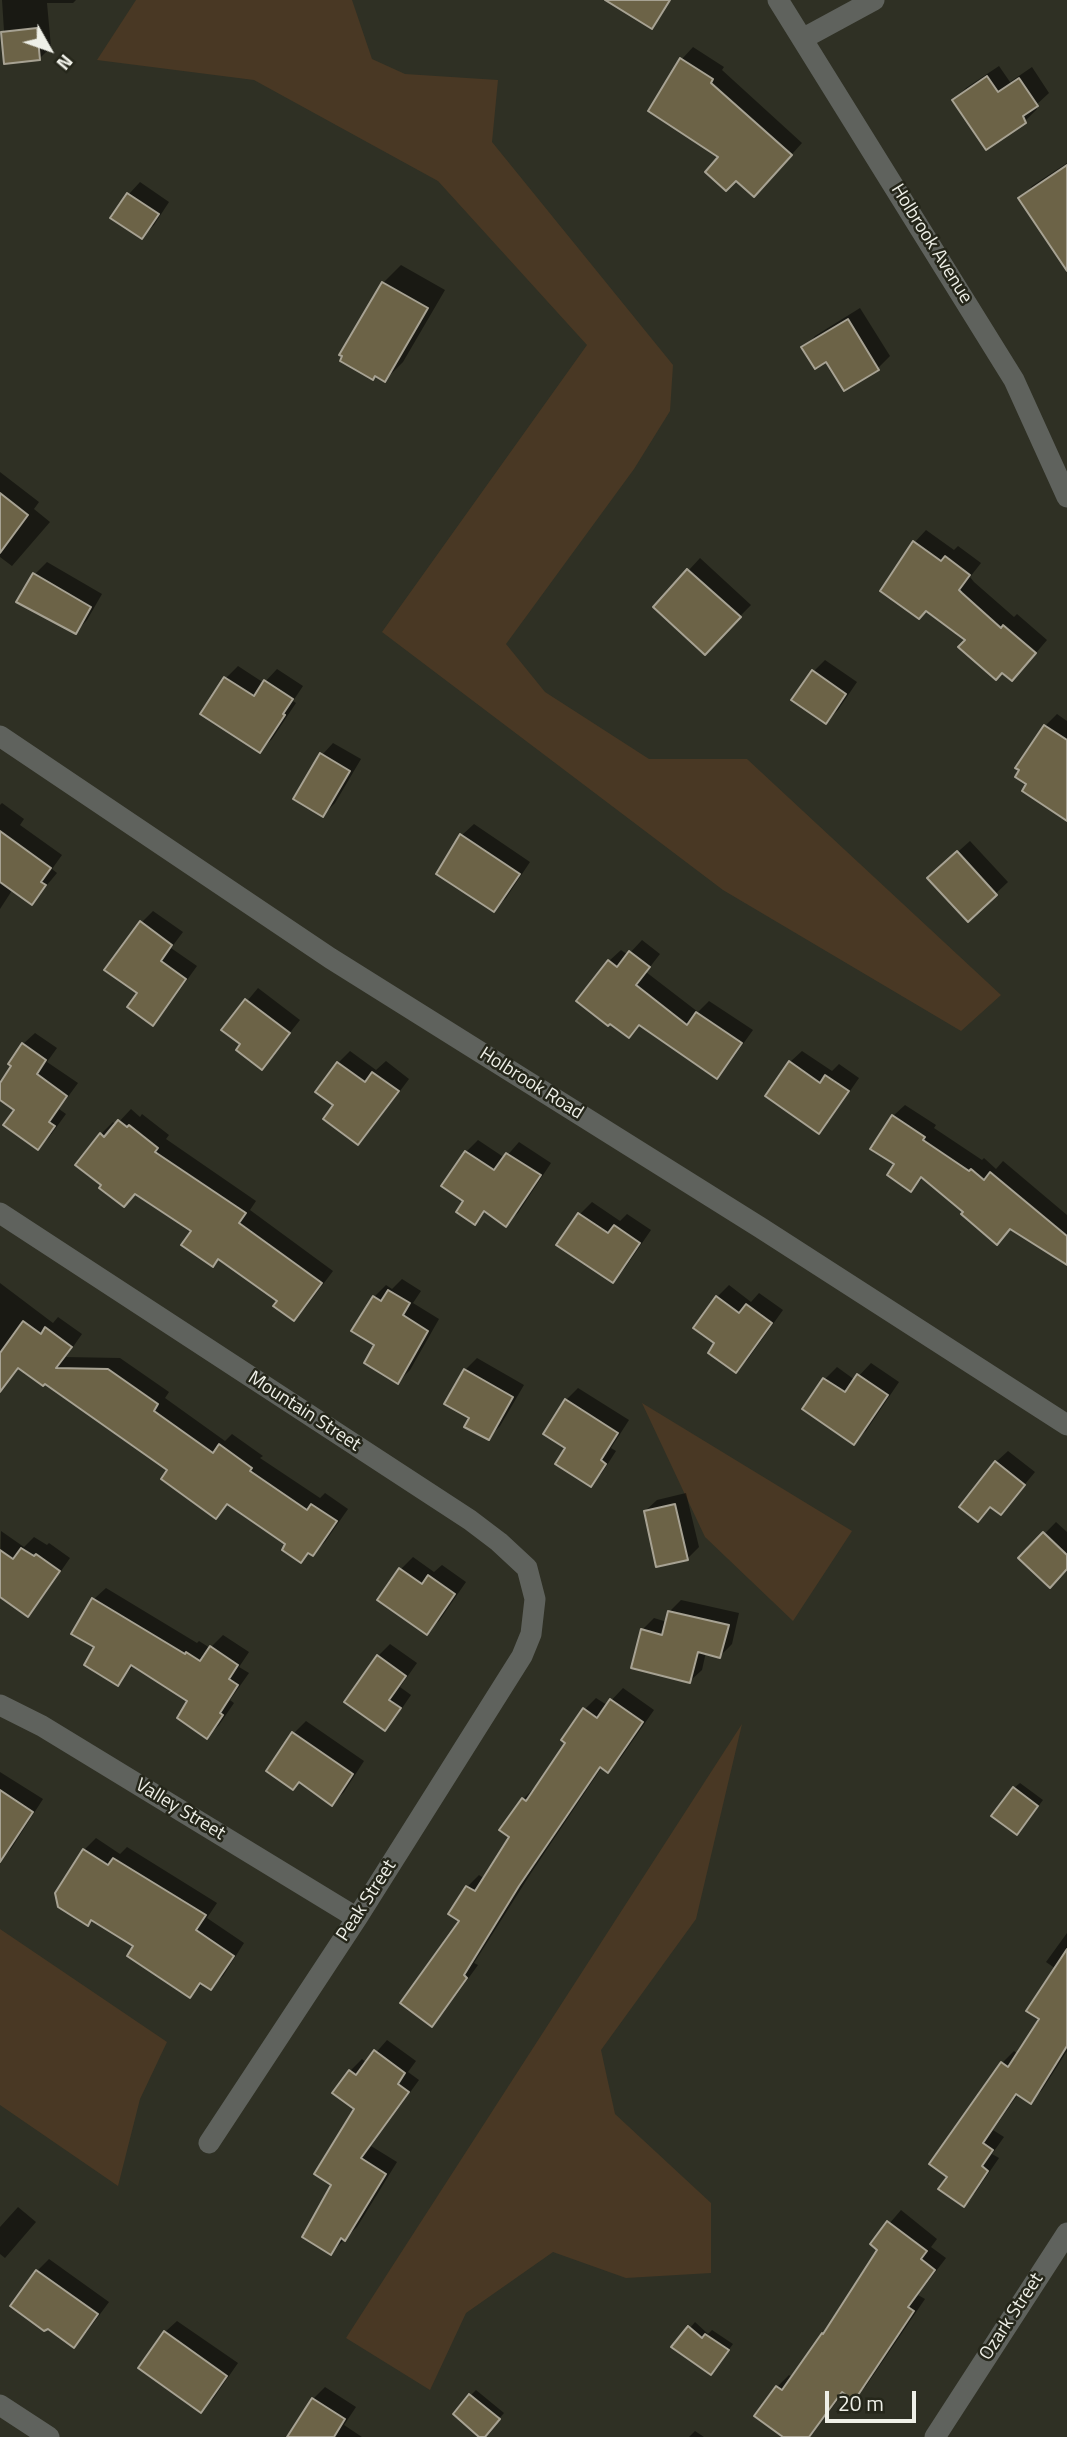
<!DOCTYPE html>
<style>
body{margin:0}
#map{position:relative;width:1067px;height:2437px;overflow:hidden;background:#2f3024;font-family:"Titillium Web",sans-serif}
canvas{display:block}
.north{position:absolute;left:14px;top:14px;width:70px;height:70px;-webkit-text-stroke:5px #25261a;paint-order:stroke;rotate:130deg;font-size:19px;font-weight:700;line-height:28px;text-align:center;color:#eeefe7}
.north::after{content:'';display:block;margin:auto;width:24px;height:32px;background:#eeefe7;clip-path:polygon(50% 0,100% 100%,50% 72%,0 100%)}
.scale{position:absolute;left:825px;top:2391px;width:91px;height:32px;box-sizing:border-box;border:4px solid #eeefe7;border-top:0;padding-left:9px;font-size:21px;line-height:24px;white-space:nowrap;color:#eeefe7;-webkit-text-stroke:5px #25261a;paint-order:stroke}
</style>
<div id="map">
<canvas width="1067" height="2437"></canvas>
<div class="north">N</div>
<div class="scale">20 m</div>
</div>
<script>
const ctx = document.querySelector('canvas').getContext('2d');
ctx.lineJoin = 'round';
function fillPath(path, color) {
  ctx.fillStyle = color;
  ctx.fill(path, 'evenodd');
}
function shape(rows) {
  const path = new Path2D();
  for (const r of rows) {
    path.moveTo(r[0], r[1]);
    for (let i = 2; i < r.length; i += 2) path.lineTo(r[i], r[i + 1]);
  }
  return path;
}
function trace(path, color, width, dash) {
  ctx.strokeStyle = color;
  ctx.lineWidth = width;
  ctx.lineCap = dash ? 'butt' : 'round';
  ctx.setLineDash(dash || []);
  ctx.stroke(path);
}
function write(font, color, halo, rows, align = 'center') {
  ctx.font = font + ' "Titillium Web",sans-serif';
  ctx.lineWidth = 5;
  ctx.setLineDash([]);
  ctx.textBaseline = 'middle';
  ctx.strokeStyle = halo;
  ctx.fillStyle = color;
  for (const [text, x, y, turn = 0] of rows) {
    ctx.save();
    ctx.translate(x, y);
    ctx.rotate((+turn || 0) * Math.PI / 180);
    ctx.textAlign = isNaN(turn) ? turn : align;
    if (halo) ctx.strokeText(text, 0, 0);
    ctx.fillText(text, 0, 0);
    ctx.restore();
  }
}
fillPath(shape([
 [136,0,352,0,372,59,405,74,498,80,492,142,673,365,670,411,634,469,506,644,545,692,649,759,747,759,1001,995,961,1031,723,890,382,632,587,345,438,181,254,80,97,60],
 [642,1403,852,1531,793,1621,705,1537],
 [742,1724,696,1919,601,2050,615,2114,711,2203,711,2273,626,2278,553,2252,466,2313,430,2390,346,2338],
 [0,1929,167,2042,140,2099,118,2186,0,2105]
]), '#493824');
fillPath(shape([
 [2,0,76,0,73,3,47,3,51,47,39,59,6,62],
 [693,47,724,67,722,70,802,143,766,183,736,178,721,157,651,110,682,59],
 [999,66,1010,82,1032,67,1049,93,1035,106,1037,109,1025,121,986,147,954,100,966,88],
 [1067,163,1067,264,1021,198,1032,186],
 [140,182,169,202,154,225,142,237,129,194],
 [401,265,445,290,403,362,385,380,383,283],
 [860,308,890,356,878,368,845,389,827,359,804,348,815,336],
 [0,472,39,502,34,509,50,522,12,566,0,557],
 [926,530,954,550,958,546,981,563,970,577,974,582,1014,617,1017,614,1047,640,1024,667,967,640,927,609,883,590,915,542],
 [700,558,751,605,705,652,655,607],
 [47,562,102,594,87,620,76,632,35,574],
 [825,660,857,682,838,710,826,722,813,672],
 [238,666,264,683,277,669,303,686,293,701,296,703,272,739,260,751,203,713,226,678],
 [1057,714,1067,721,1067,810,1045,726],
 [333,743,361,759,335,803,323,815,322,755],
 [2,803,24,819,20,825,62,855,52,869,57,873,32,903,13,889,0,909,0,805],
 [474,824,530,862,506,898,494,910,462,835],
 [970,841,1008,882,968,920,942,866],
 [153,911,183,932,171,948,197,966,164,1012,153,1023,139,993,141,923],
 [642,940,660,954,646,972,698,1012,709,1001,753,1030,728,1065,717,1077,641,1023,629,1036,609,961,621,950,628,955],
 [258,988,300,1020,262,1068,242,1044,223,1030],
 [35,1033,57,1048,47,1062,78,1083,59,1109,66,1114,50,1136,38,1148,16,1109,0,1098,0,1086,23,1044],
 [350,1051,376,1070,386,1061,409,1079,370,1131,358,1143,336,1105,338,1063],
 [802,1051,832,1071,839,1064,859,1078,830,1120,818,1132,790,1062],
 [905,1105,936,1125,934,1128,982,1160,984,1158,996,1169,1003,1161,1067,1215,1067,1263,1011,1228,965,1211,924,1177,911,1189,896,1164,893,1116],
 [131,1109,140,1117,142,1114,169,1135,166,1139,256,1201,250,1210,333,1271,306,1307,294,1319,279,1301,219,1258,213,1265,193,1230,136,1193,124,1205,101,1134,113,1122,116,1125],
 [478,1140,505,1158,519,1142,551,1163,518,1213,506,1224,486,1211,475,1222,465,1200,443,1186,466,1152],
 [592,1202,620,1221,627,1214,651,1230,625,1268,613,1280,559,1245,580,1214],
 [402,1279,421,1291,413,1303,439,1319,410,1370,398,1382,377,1345,374,1297,386,1285,392,1289],
 [0,1283,53,1323,58,1317,82,1334,66,1357,120,1358,169,1392,165,1398,225,1441,232,1434,263,1456,260,1458,320,1498,325,1493,348,1509,325,1542,313,1554,310,1552,300,1561,288,1543,229,1503,216,1517,170,1469,45,1382,20,1367,8,1379,0,1374],
 [729,1285,751,1302,759,1293,783,1310,748,1359,736,1371,717,1343,717,1297],
 [477,1358,524,1385,500,1426,488,1438,471,1417,465,1370],
 [871,1363,899,1382,866,1431,854,1442,804,1409,825,1379,837,1367,855,1380],
 [578,1388,629,1420,611,1448,616,1451,602,1473,590,1485,568,1448,566,1400],
 [1008,1451,1035,1472,1001,1513,991,1506,978,1520,996,1462],
 [686,1493,699,1547,687,1559,645,1511,657,1500],
 [1056,1522,1067,1532,1067,1567,1021,1558],
 [1,1531,24,1547,34,1537,47,1545,49,1543,70,1558,39,1603,28,1614,0,1596],
 [413,1557,434,1572,442,1565,466,1582,439,1621,427,1632,401,1569],
 [106,1588,197,1643,199,1641,210,1648,223,1635,249,1652,239,1667,249,1673,230,1700,234,1703,219,1725,207,1737,190,1701,134,1665,118,1684,97,1647,94,1599],
 [681,1600,739,1613,732,1644,720,1656,706,1652,702,1670,690,1681,642,1630,654,1618,667,1622,669,1612],
 [390,1644,417,1663,400,1687,411,1695,396,1717,384,1729,346,1701,378,1656],
 [623,1688,654,1710,620,1759,608,1771,602,1767,531,1873,474,1963,478,1965,444,2012,432,2024,461,1920,467,1887,479,1875,485,1879,511,1836,502,1830,523,1799,535,1787,537,1788,568,1743,585,1709,596,1698,607,1705],
 [306,1721,364,1761,344,1792,332,1804,300,1781,268,1771,294,1733],
 [0,1772,43,1799,11,1849,0,1860],
 [1020,1783,1043,1800,1022,1828,1014,1788],
 [96,1838,120,1854,127,1847,217,1903,207,1918,244,1943,223,1976,211,1988,202,1984,190,1996,136,1946,84,1850],
 [1067,1933,1067,2051,1042,2090,1030,2102,1019,2093,993,2130,1004,2137,992,2154,999,2158,975,2193,963,2204,949,2176,1002,2063,1014,2051,1018,2054,1041,2019,1056,1969,1046,1962],
 [387,2040,416,2061,408,2072,419,2080,371,2146,397,2162,357,2227,331,2253,334,2184,357,2109,350,2071,362,2059,367,2063],
 [18,2207,36,2222,5,2258,0,2254,0,2227],
 [901,2210,937,2239,931,2247,946,2258,918,2295,925,2299,866,2386,854,2398,844,2392,810,2437,786,2437,777,2387,789,2375,793,2378,879,2249,872,2244],
 [49,2259,109,2302,86,2333,74,2345,12,2306,37,2271],
 [177,2321,238,2363,213,2399,201,2410,165,2332],
 [695,2322,708,2334,712,2330,733,2344,711,2373,690,2328],
 [325,2387,356,2407,344,2425,362,2437,289,2437,313,2399],
 [476,2390,504,2413,483,2437,470,2396],
 [695,2431,704,2437,689,2437]
]), '#0007');
const building = shape([
 [605,0,670,0,652,29,605,0],
 [37,28,40,60,4,64,1,32,37,28],
 [680,58,713,79,711,83,792,155,754,197,736,181,726,191,705,172,718,157,648,111,680,58],
 [987,76,998,92,1019,78,1038,106,1023,116,1026,123,986,150,952,100,987,76],
 [1067,165,1067,271,1018,198,1067,165],
 [127,193,159,214,142,239,110,218,127,193],
 [382,282,428,308,385,382,375,376,373,380,340,361,342,356,339,355,382,282],
 [848,319,879,370,844,391,826,362,815,369,801,347,848,319],
 [0,493,28,515,0,553,0,493],
 [913,541,941,561,945,556,970,575,959,590,962,593,1001,628,1003,625,1036,653,1012,681,1002,673,996,680,958,647,965,640,926,611,919,619,880,591,913,541],
 [687,569,741,617,705,655,653,607,687,569],
 [33,573,91,607,76,634,16,602,33,573],
 [812,670,846,694,826,724,791,700,812,670],
 [224,677,254,696,264,680,293,699,283,714,285,715,260,753,200,714,224,677],
 [1044,725,1067,740,1067,821,1022,791,1026,784,1015,777,1019,770,1015,768,1044,725],
 [320,753,350,771,323,817,293,799,320,753],
 [0,831,51,868,41,882,46,885,32,905,0,882,0,831],
 [460,834,520,874,494,912,436,874,460,834],
 [957,851,997,895,968,922,927,878,957,851],
 [140,921,172,945,161,961,186,979,153,1026,127,1007,137,993,104,970,140,921],
 [629,951,650,967,636,985,687,1025,696,1012,742,1043,717,1079,639,1025,629,1038,610,1024,608,1026,576,1001,608,960,617,967,629,951],
 [245,999,290,1033,262,1070,236,1050,240,1044,221,1030,245,999],
 [22,1043,46,1060,37,1074,67,1096,49,1122,55,1126,38,1150,3,1125,14,1110,0,1100,0,1083,11,1066,8,1064,22,1043],
 [789,1061,820,1083,825,1075,849,1091,819,1134,765,1096,789,1061],
 [337,1062,365,1082,372,1072,399,1091,358,1145,323,1119,333,1105,315,1092,337,1062],
 [892,1115,925,1137,923,1140,969,1171,971,1169,984,1180,990,1172,1067,1236,1067,1265,1010,1229,997,1245,961,1214,963,1212,921,1177,911,1192,887,1175,894,1164,870,1149,892,1115],
 [118,1120,127,1127,129,1125,158,1148,155,1152,246,1213,239,1223,322,1283,294,1321,273,1306,277,1301,218,1259,213,1267,181,1245,191,1231,135,1194,124,1207,99,1188,101,1185,75,1165,100,1133,104,1137,118,1120],
 [465,1151,494,1170,506,1153,541,1175,506,1227,484,1211,475,1225,456,1212,463,1201,441,1186,465,1151],
 [578,1213,608,1233,614,1225,640,1243,613,1283,556,1245,578,1213],
 [388,1290,410,1303,403,1315,428,1331,398,1384,364,1363,374,1345,351,1331,373,1296,381,1301,388,1290],
 [716,1296,739,1313,746,1304,772,1323,736,1373,708,1353,714,1343,693,1328,716,1296],
 [23,1321,41,1334,45,1327,72,1347,56,1368,108,1369,158,1404,154,1411,213,1453,219,1444,252,1468,250,1471,307,1510,311,1504,337,1521,313,1556,308,1553,301,1563,282,1550,285,1544,227,1504,216,1519,161,1479,167,1470,45,1384,43,1386,18,1368,0,1392,0,1353,23,1321],
 [464,1369,513,1397,489,1440,464,1427,469,1418,444,1404,464,1369],
 [857,1374,888,1395,854,1445,802,1409,823,1378,845,1392,857,1374],
 [565,1399,618,1433,601,1460,606,1464,591,1487,555,1464,565,1448,543,1434,565,1399],
 [995,1461,1025,1485,1001,1515,990,1507,978,1522,959,1507,995,1461],
 [675,1504,688,1560,656,1567,644,1511,675,1504],
 [1043,1532,1067,1555,1067,1569,1050,1588,1018,1558,1043,1532],
 [21,1548,34,1556,36,1554,60,1571,28,1617,0,1597,0,1550,13,1559,21,1548],
 [399,1568,422,1584,428,1575,455,1594,427,1635,377,1600,399,1568],
 [92,1598,185,1654,186,1652,200,1661,210,1646,238,1665,229,1679,238,1685,220,1713,223,1715,207,1739,177,1718,187,1701,131,1665,118,1686,84,1665,94,1647,71,1634,92,1598],
 [668,1611,729,1625,720,1658,698,1652,690,1683,631,1668,641,1629,662,1635,668,1611],
 [377,1655,406,1676,389,1700,401,1708,385,1731,344,1702,377,1655],
 [610,1699,643,1722,608,1773,600,1767,519,1886,464,1975,467,1978,432,2027,400,2003,459,1921,448,1914,466,1886,475,1891,509,1837,499,1830,522,1798,526,1801,565,1743,561,1740,583,1708,597,1718,610,1699],
 [292,1732,353,1774,332,1806,299,1782,293,1790,266,1771,292,1732],
 [1013,1787,1038,1806,1017,1835,991,1816,1013,1787],
 [0,1790,33,1812,0,1862,0,1790],
 [83,1849,108,1865,113,1858,206,1915,196,1930,234,1956,211,1990,200,1983,190,1998,127,1956,133,1946,91,1920,88,1926,58,1907,55,1893,83,1849],
 [1067,1949,1067,2046,1031,2104,1016,2094,983,2143,993,2150,982,2166,988,2171,964,2207,938,2189,947,2177,929,2164,1001,2062,1008,2067,1039,2019,1026,2011,1067,1949],
 [374,2050,405,2073,398,2084,409,2092,361,2158,386,2174,345,2241,341,2238,331,2255,302,2237,331,2185,314,2174,354,2109,332,2093,349,2070,356,2075,374,2050],
 [887,2221,927,2251,921,2259,935,2270,908,2307,914,2311,854,2401,842,2392,809,2437,783,2437,754,2416,776,2386,782,2390,822,2333,823,2334,877,2250,870,2244,887,2221],
 [36,2270,98,2314,74,2348,48,2329,44,2331,10,2306,36,2270],
 [688,2326,702,2338,705,2334,729,2350,711,2375,671,2347,688,2326],
 [164,2331,227,2376,201,2413,138,2368,164,2331],
 [469,2394,500,2419,485,2437,479,2437,453,2414,469,2394],
 [312,2398,345,2419,334,2437,287,2437,312,2398]
]);
fillPath(building, '#6c6347');
trace(building, '#a7a293', 2);
trace(shape([
 [778,0,1014,380,1067,497],
 [804,38,874,0],
 [0,736,330,958,761,1228,1067,1425],
 [0,1213,470,1520,499,1542,527,1568,535,1599,531,1634,522,1656,357,1918,209,2143],
 [0,1705,42,1726,357,1918],
 [0,2405,49,2437],
 [935,2437,1067,2233]
]), '#5f625d', 21);
write('19px', '#eeefe7', '#25261a', [
 ["Holbrook Avenue",931,244,58],
 ["Holbrook Road",531,1084,32],
 ["Mountain Street",304,1412,33],
 ["Valley Street",180,1810,31],
 ["Peak Street",367,1901,-57],
 ["Ozark Street",1012,2317,-57]
]);
</script>
